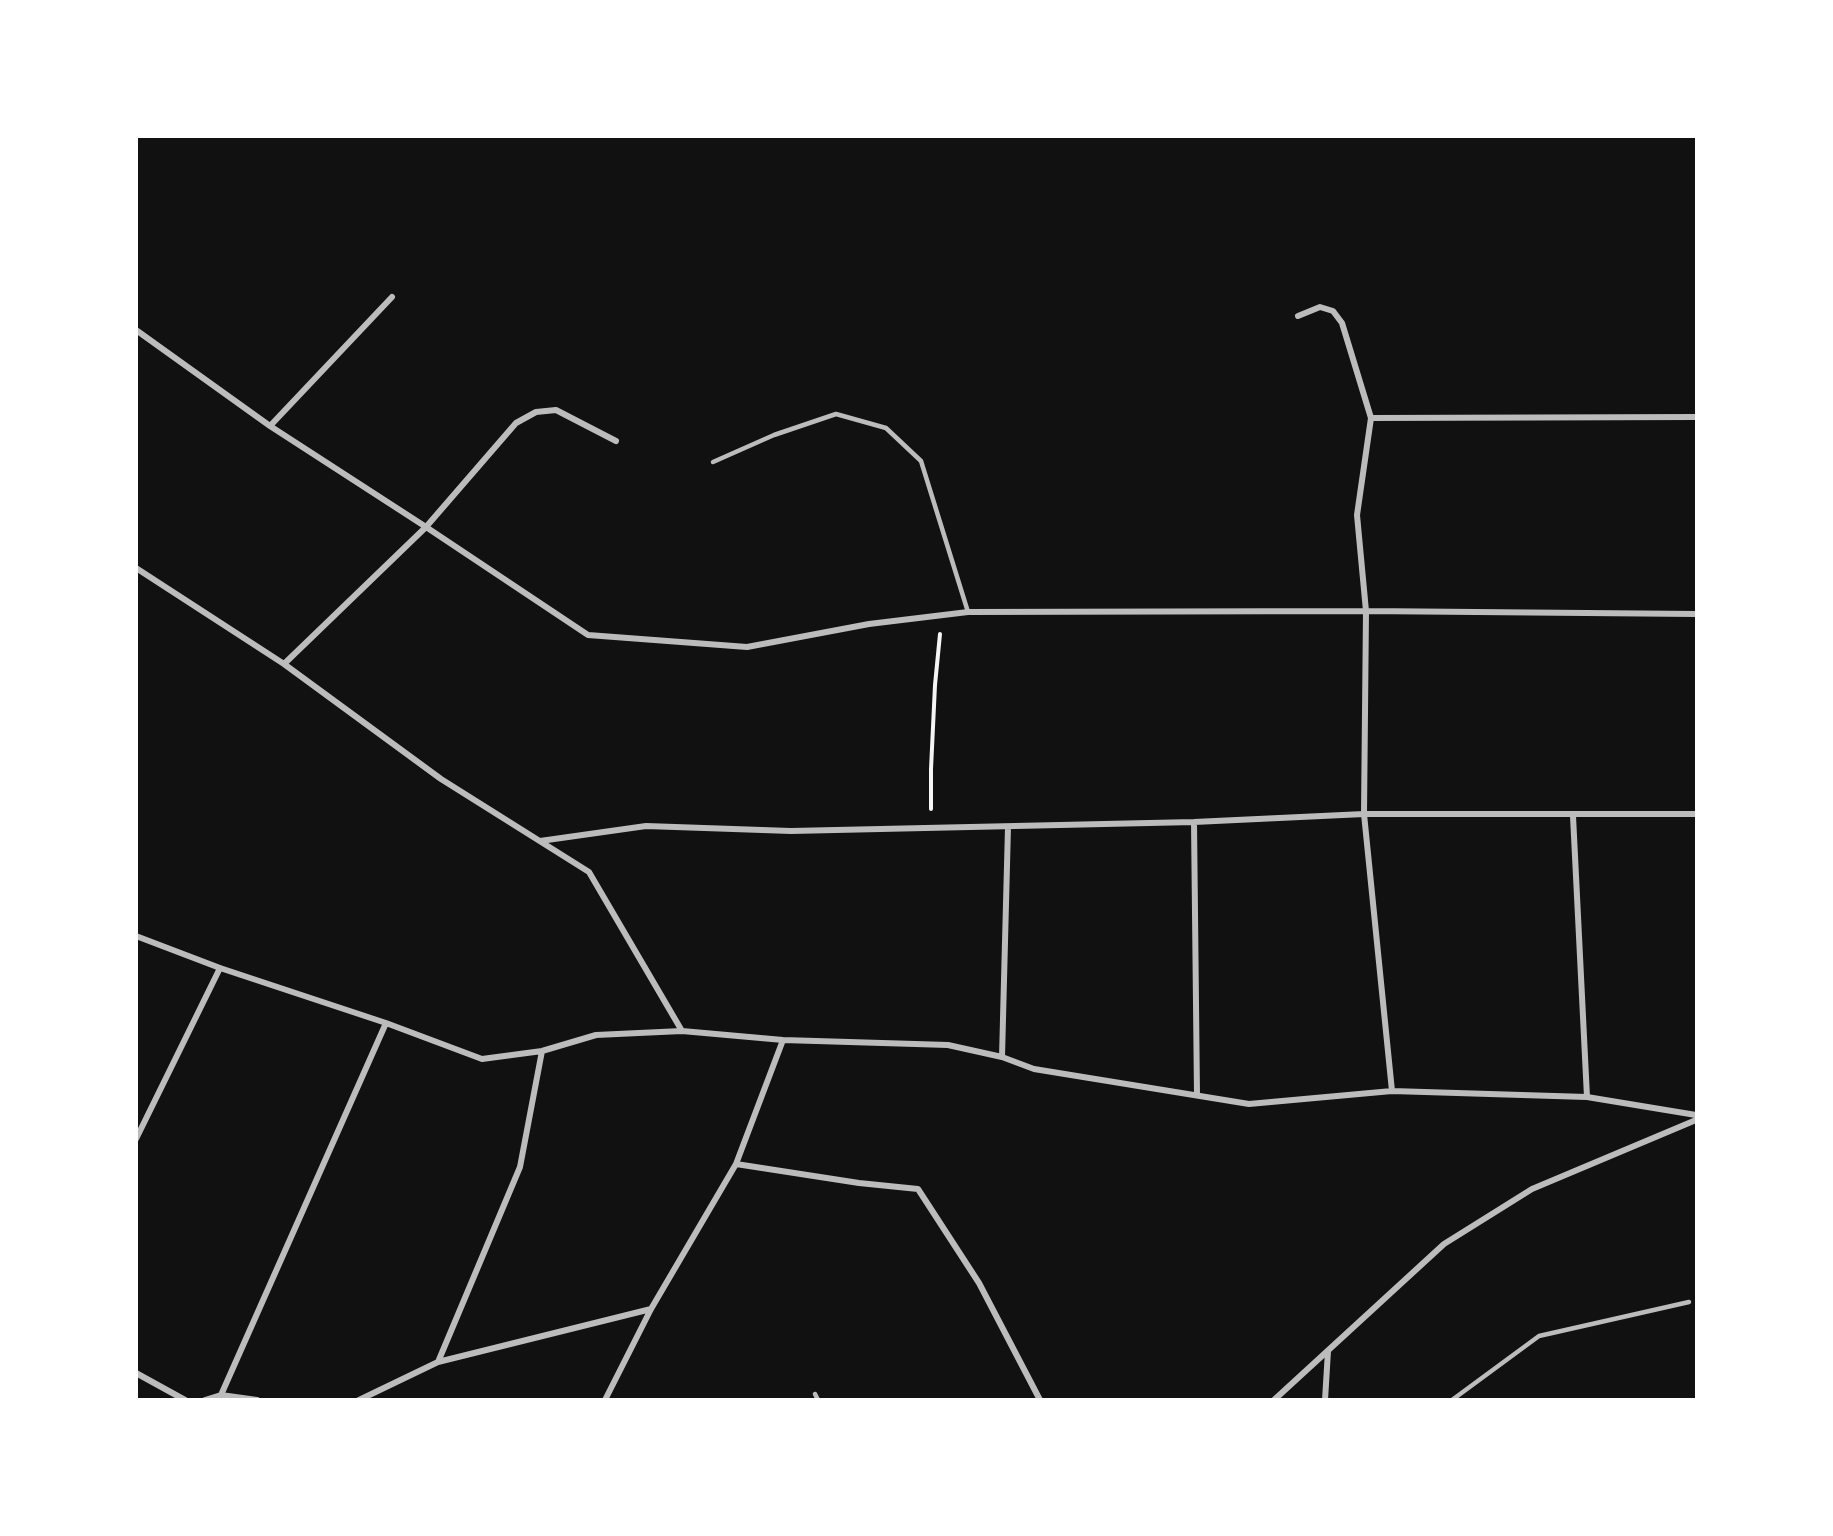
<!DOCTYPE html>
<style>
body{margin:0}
#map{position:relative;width:1833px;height:1536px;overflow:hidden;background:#111;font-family:"Golos Text",sans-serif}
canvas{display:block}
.frame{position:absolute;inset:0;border:138px solid #fff;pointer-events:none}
</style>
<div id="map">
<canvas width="1833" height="1536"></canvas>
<div class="frame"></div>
</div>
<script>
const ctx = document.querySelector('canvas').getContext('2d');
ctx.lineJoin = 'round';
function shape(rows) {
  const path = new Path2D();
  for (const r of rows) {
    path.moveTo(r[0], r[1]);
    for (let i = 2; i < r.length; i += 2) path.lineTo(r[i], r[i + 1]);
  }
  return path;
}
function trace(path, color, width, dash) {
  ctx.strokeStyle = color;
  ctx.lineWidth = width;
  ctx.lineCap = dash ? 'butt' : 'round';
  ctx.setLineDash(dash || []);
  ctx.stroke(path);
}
trace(shape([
 [931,809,931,769,935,685,940,634]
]), '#f5f5f5', 4);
trace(shape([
 [713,462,774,435,836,414,886,428,921,461,968,612],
 [815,1394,818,1400],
 [1452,1400,1539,1336,1689,1302]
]), '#bcbcbc', 4.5);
trace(shape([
 [1298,316,1320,307,1333,311,1342,323,1371,418,1357,515,1366,611,1364,814,1392,1091],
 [136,330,270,426,426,527,588,635,747,647,869,624,968,612,1366,611,1696,614],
 [1371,418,1696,417],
 [270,426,392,297],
 [136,568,284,664,441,779,589,872,682,1031],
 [284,664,426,527,516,423,536,412,556,410,616,441],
 [1573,816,1587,1097],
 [1194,822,1197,1095],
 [540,841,646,826,791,831,1194,822,1364,814,1696,814],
 [136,936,220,968,386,1023,482,1059,542,1051,596,1035,682,1031,783,1040,948,1045,1002,1057,1034,1069,1249,1104,1392,1091,1587,1097,1696,1115],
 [1002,1057,1008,827],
 [136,1139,220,968],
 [736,1164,859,1183,918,1189,979,1283,1040,1400],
 [438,1362,520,1167,542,1051],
 [136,1373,185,1400],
 [221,1395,386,1023],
 [205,1400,221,1395,257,1400],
 [359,1400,438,1362,651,1309],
 [605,1400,651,1309,736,1164,783,1040],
 [1274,1400,1444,1244,1532,1189,1696,1120],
 [1325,1400,1328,1351]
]), '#bcbcbc', 6);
</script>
